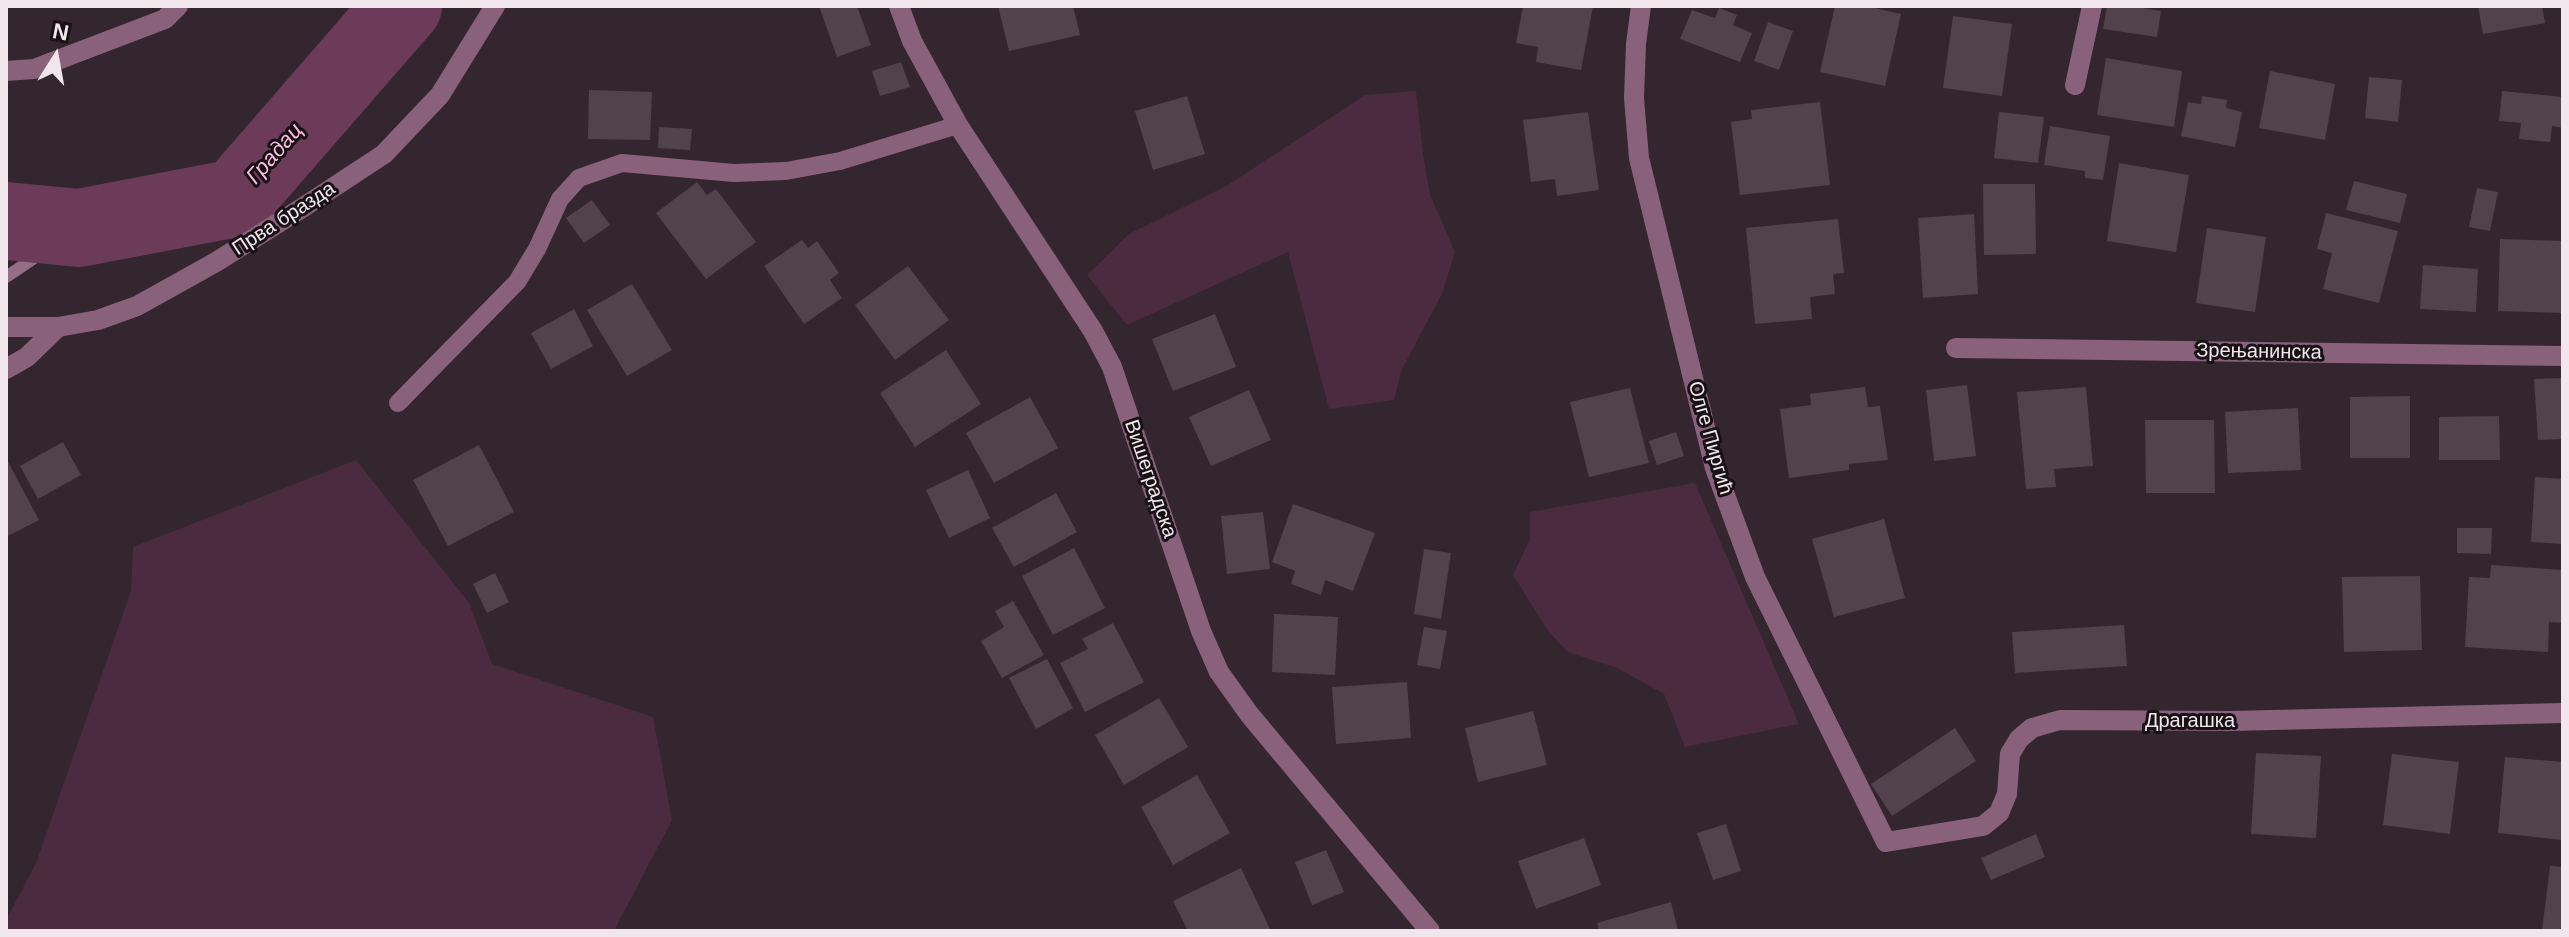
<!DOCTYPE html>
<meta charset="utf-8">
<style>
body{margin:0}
#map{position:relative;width:2569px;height:937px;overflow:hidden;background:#34262e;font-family:Helvetica,sans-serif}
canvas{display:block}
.frame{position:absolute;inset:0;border:8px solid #f0e6ec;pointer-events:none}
.north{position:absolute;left:16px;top:16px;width:80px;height:80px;-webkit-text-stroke:6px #171115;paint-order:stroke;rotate:11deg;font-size:22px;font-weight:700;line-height:32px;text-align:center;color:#f0e6ec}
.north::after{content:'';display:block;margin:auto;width:28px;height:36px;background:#f0e6ec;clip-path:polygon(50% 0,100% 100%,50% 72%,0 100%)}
</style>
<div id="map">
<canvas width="2569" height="937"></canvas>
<div class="frame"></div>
<div class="north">N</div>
</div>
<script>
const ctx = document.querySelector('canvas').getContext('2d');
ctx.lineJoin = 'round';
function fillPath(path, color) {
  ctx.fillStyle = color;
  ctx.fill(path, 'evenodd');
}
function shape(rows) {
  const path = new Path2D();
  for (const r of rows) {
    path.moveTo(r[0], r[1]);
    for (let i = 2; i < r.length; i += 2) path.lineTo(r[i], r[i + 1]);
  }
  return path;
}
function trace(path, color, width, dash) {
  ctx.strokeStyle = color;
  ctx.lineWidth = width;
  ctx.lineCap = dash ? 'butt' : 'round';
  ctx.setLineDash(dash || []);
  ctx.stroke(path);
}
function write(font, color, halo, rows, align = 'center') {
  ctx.font = font + ' Helvetica,sans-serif';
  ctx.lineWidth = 6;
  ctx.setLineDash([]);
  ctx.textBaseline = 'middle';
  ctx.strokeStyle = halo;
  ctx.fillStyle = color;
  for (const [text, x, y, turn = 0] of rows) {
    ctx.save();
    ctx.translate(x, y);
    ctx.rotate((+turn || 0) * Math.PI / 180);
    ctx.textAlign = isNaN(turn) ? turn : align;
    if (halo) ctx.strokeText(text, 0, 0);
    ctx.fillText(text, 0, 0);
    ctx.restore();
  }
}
fillPath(shape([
 [1416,91,1423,154,1430,195,1455,252,1442,294,1401,371,1394,400,1329,409,1288,252,1127,325,1087,275,1129,234,1228,185,1365,95],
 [356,460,469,603,492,664,653,717,672,820,614,931,6,931,6,920,36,863,131,591,133,547],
 [1695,483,1799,724,1685,747,1664,694,1617,668,1568,652,1548,631,1513,575,1530,539,1530,512]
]), '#4b2b3f');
trace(shape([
 [6,277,79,228]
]), '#946e86', 12);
trace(shape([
 [6,221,79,228,236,198,403,6]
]), '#6c3b5a', 78);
fillPath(shape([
 [819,6,857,6,871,45,837,57],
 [998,6,1073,6,1080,35,1009,51],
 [1523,6,1593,6,1581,70,1536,62,1538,47,1516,43],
 [1835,6,1866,6,1901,14,1885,86,1820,72],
 [2107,6,2131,6,2161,11,2157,37,2103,29],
 [2478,6,2542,6,2545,23,2483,34],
 [1719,8,1737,15,1733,25,1752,33,1740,62,1680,39,1692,10,1715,18],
 [1953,16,2012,24,2002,96,1943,88],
 [1768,22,1793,31,1779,70,1754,61],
 [2106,58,2182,71,2174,127,2097,115],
 [901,62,910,87,880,96,872,71],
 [2270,71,2335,84,2325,140,2259,128],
 [2369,77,2402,80,2398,122,2365,118],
 [589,90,652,92,650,140,588,139],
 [2502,91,2563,97,2563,128,2552,126,2550,142,2519,139,2521,123,2499,121],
 [1187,96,1205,154,1153,170,1135,111],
 [2202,96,2227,100,2226,108,2242,112,2235,147,2181,136,2188,102,2201,104],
 [1820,102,1830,185,1740,195,1731,122,1752,119,1751,110],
 [1588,112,1599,190,1557,196,1555,179,1531,182,1523,120],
 [1999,112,2044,117,2038,163,1994,158],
 [2050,126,2110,136,2103,180,2085,178,2085,171,2044,165],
 [659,127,692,129,690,150,658,148],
 [2119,163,2189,175,2176,252,2107,241],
 [2354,181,2407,194,2400,223,2346,210],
 [697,182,707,195,716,189,756,242,706,279,656,213],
 [1983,184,2035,184,2036,254,1984,255],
 [2477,188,2498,192,2490,231,2469,227],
 [592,200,610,225,584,243,566,218],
 [2326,213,2398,231,2379,303,2323,289,2332,253,2317,249],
 [1974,214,1978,294,1923,298,1918,218],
 [1838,219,1844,273,1833,274,1835,294,1810,297,1812,319,1755,324,1746,228],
 [2207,228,2266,237,2255,312,2196,303],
 [2500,239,2563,241,2563,313,2498,311],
 [802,240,808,248,817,241,839,273,830,280,842,298,804,324,764,266],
 [2423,265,2478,269,2476,312,2420,309],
 [908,266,949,320,895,360,855,305],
 [632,284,672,350,627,376,587,310],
 [574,309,593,346,551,369,531,333],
 [1215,314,1236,367,1173,391,1152,339],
 [946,350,981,404,915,447,880,393],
 [2563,378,2563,439,2538,440,2534,379],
 [1967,385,1976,456,1934,461,1926,390],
 [1865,387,1868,407,1880,406,1888,460,1849,464,1849,470,1789,478,1780,409,1811,405,1810,394],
 [2086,387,2093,466,2054,469,2056,487,2026,489,2017,392],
 [1630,388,1649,463,1589,477,1570,402],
 [1249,390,1271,440,1211,466,1189,417],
 [2410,396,2410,458,2350,458,2350,397],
 [1030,397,1058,448,994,483,966,433],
 [2298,408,2301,470,2228,473,2225,412],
 [2499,416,2500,460,2439,460,2439,417],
 [2145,420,2214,420,2215,493,2146,493],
 [1676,432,1684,456,1657,465,1649,441],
 [63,442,81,475,38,499,20,466],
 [479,445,514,512,448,546,413,480],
 [6,458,39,520,6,537],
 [968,470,990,518,949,538,926,490],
 [2535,477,2563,479,2563,544,2531,542],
 [1056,493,1077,532,1014,567,992,528],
 [1293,504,1375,533,1353,591,1325,580,1321,595,1291,584,1295,571,1272,562],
 [1263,512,1270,569,1227,574,1221,516],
 [1884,519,1905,598,1834,617,1812,539],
 [2457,528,2492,528,2491,554,2457,553],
 [1074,548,1105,608,1053,635,1022,576],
 [1424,549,1451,553,1441,619,1414,614],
 [2491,565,2563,570,2563,623,2549,622,2548,652,2465,647,2469,577,2490,578],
 [495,573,509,602,487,613,473,584],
 [2420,576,2422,650,2344,652,2342,577],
 [1013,601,1044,655,1002,678,981,641,1004,627,995,611],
 [1274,614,1338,617,1335,675,1272,672],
 [1113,623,1144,682,1085,712,1060,663,1088,649,1082,639],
 [2124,625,2127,666,2015,673,2012,632],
 [1424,627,1447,631,1440,669,1417,665],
 [1047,659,1073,708,1036,729,1009,678],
 [1407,682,1411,738,1336,744,1332,687],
 [1159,698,1188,747,1124,785,1095,735],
 [1533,711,1547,765,1478,782,1465,728],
 [1955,728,1976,761,1892,816,1871,784],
 [2256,753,2321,756,2316,838,2251,834],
 [2392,754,2459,762,2450,834,2383,825],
 [2505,757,2563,762,2563,840,2498,833],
 [1197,775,1230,833,1173,865,1141,807],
 [1726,824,1741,871,1713,880,1697,833],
 [2036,834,2045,857,1991,880,1981,858],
 [1584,838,1601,885,1536,909,1518,861],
 [1326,850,1344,892,1312,905,1295,862],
 [2550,866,2563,867,2563,931,2542,931],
 [1241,868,1271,931,1188,931,1173,901],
 [1671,902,1678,931,1599,931,1597,923]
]), '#51424b');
trace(shape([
 [398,403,517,282,537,249,560,199,579,178,622,163,734,173,786,171,840,161,958,125]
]), '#89617a', 18);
trace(shape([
 [899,6,912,41,958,125,1093,331,1112,367,1201,631,1219,672,1249,714,1430,931],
 [1641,6,1636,44,1634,98,1639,158,1715,468,1755,577,1886,842,1983,826,1999,813,2007,794,2010,754,2019,739,2032,728,2060,720,2231,721,2563,713],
 [6,71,34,69,165,19,178,6],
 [2075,85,2092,6],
 [6,327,58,327,98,320,137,306,216,262,302,208,384,154,440,95,495,6],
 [1956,348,2563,356],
 [6,369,27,357,58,327]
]), '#89617a', 20);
write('20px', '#f0e6ec', '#171115', [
 ["Прва бразда",284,219,-33],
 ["Зрењанинска",2259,352,1],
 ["Олге Пиргић",1710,438,74],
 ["Вишеградска",1150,479,71],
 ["Драгашка",2190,721]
]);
write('italic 22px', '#fbbbe2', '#171115', [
 ["Градац",275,154,-49]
]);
</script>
